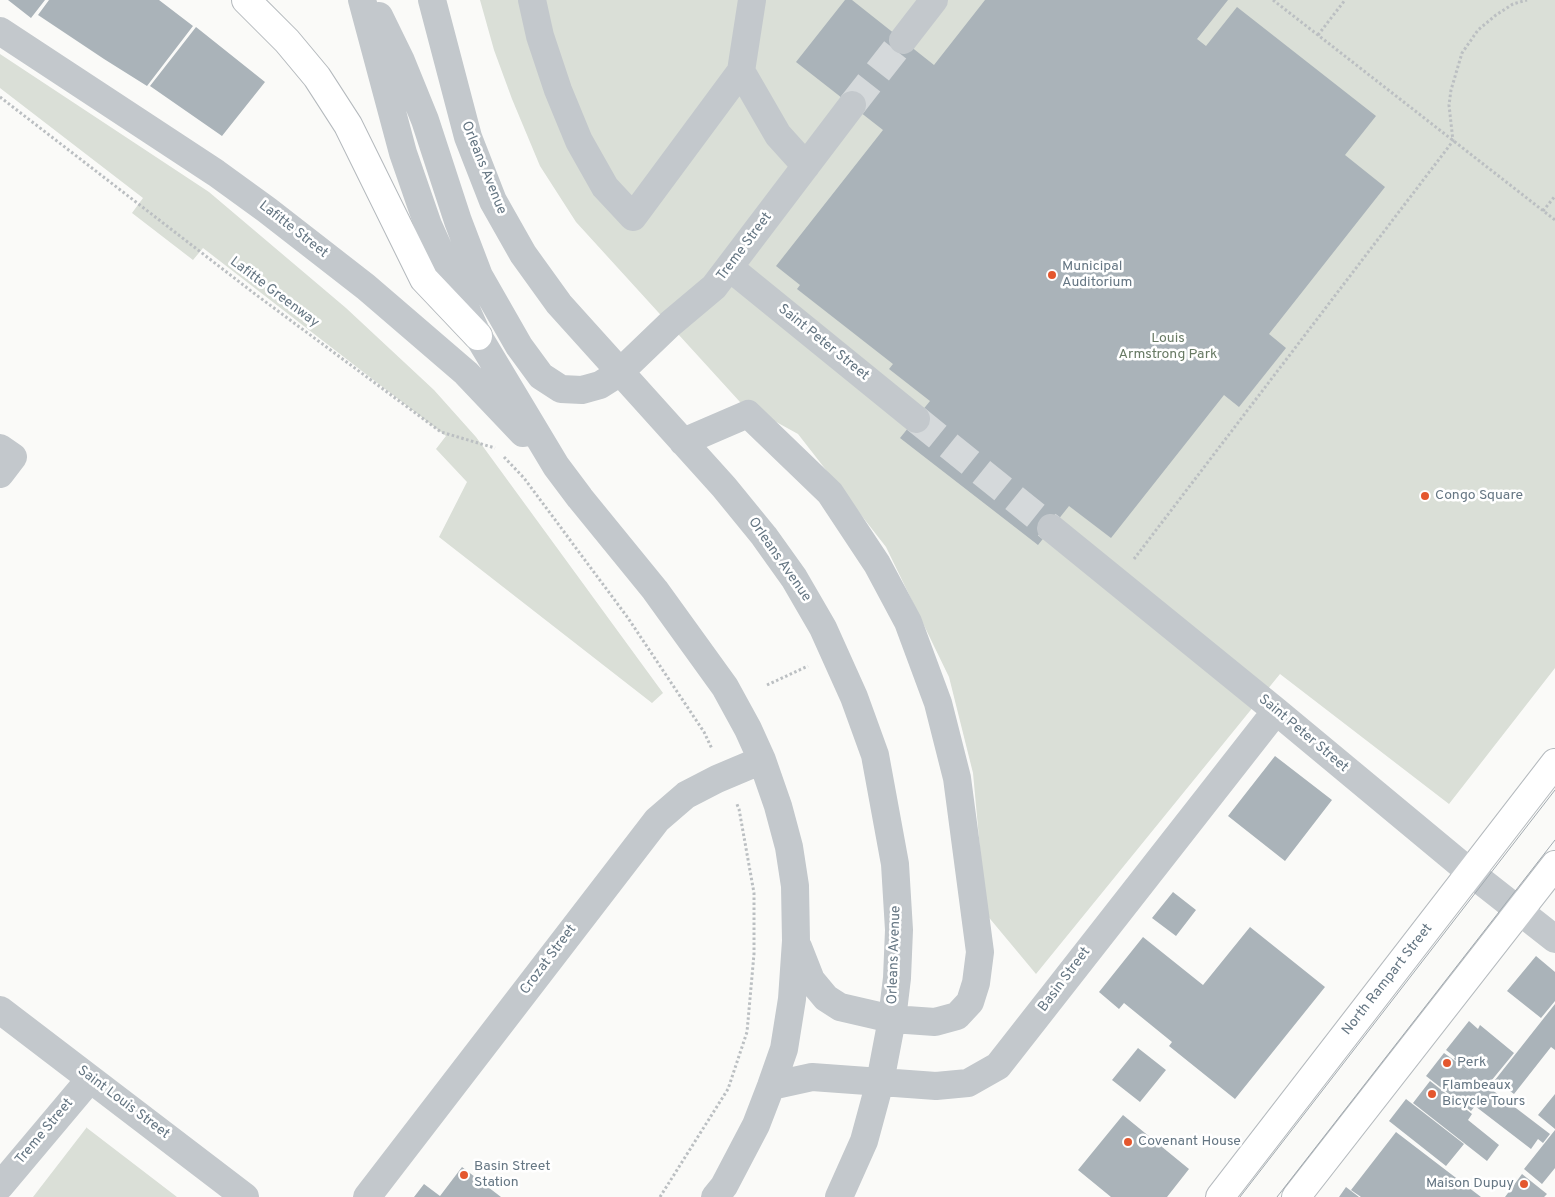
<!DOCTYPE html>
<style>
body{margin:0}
canvas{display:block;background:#fafaf8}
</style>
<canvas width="1555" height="1197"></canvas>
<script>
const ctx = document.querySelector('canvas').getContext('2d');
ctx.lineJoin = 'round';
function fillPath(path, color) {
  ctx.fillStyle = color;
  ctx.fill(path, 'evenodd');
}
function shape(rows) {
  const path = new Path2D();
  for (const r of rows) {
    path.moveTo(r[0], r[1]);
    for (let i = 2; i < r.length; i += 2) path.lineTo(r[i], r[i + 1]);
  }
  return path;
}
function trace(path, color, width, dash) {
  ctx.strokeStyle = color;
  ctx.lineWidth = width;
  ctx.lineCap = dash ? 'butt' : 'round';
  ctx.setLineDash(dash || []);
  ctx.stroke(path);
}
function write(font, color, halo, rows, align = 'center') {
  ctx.font = font + ' Overpass,sans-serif';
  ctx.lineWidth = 5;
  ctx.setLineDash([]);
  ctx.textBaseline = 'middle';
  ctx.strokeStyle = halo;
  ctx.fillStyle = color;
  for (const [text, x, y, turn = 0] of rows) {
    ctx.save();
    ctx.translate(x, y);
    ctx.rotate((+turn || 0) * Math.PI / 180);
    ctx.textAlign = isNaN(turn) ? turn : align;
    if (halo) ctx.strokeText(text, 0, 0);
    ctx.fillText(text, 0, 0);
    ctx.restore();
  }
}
fillPath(shape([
 [480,0,1555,0,1555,668,1449,804,1280,674,1036,974,986,914,973,773,949,677,886,547,798,434,740,402,576,222,540,166,512,99,494,50],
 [0,54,209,192,346,308,434,390,476,437,663,693,652,703,439,537,467,482,436,449,446,436,203,248,193,260,132,213,143,198,0,88],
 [87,1127,87,1128,177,1197,33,1197]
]), '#dadfd7');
fillPath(shape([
 [8,0,45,0,31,18],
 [49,0,159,0,193,26,147,86,104,59,38,15],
 [845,0,852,0,934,65,985,0,1228,0,1197,39,1206,46,1237,7,1376,116,1345,155,1385,187,1269,334,1286,348,1239,407,1224,395,1111,538,1069,506,1038,545,900,438,930,401,889,369,893,364,797,289,800,285,776,266,883,130,796,62],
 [196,27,265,82,222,136,150,86],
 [1275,756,1332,800,1285,861,1228,816],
 [1173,892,1196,910,1176,936,1152,918],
 [1250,927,1325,987,1235,1099,1169,1046,1172,1042,1124,1003,1119,1009,1099,992,1143,937,1203,985],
 [1536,956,1555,972,1555,1001,1541,1018,1507,991],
 [1555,1004,1555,1050,1551,1047,1514,1094,1495,1080],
 [1469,1021,1478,1029,1480,1025,1514,1053,1487,1086,1550,1134,1543,1143,1538,1139,1531,1149,1475,1106,1471,1111,1426,1076,1444,1053,1469,1071,1454,1059,1455,1057,1446,1050],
 [1138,1048,1166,1070,1140,1102,1112,1080],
 [1430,1081,1472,1114,1468,1120,1499,1145,1487,1161,1413,1103],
 [1555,1094,1555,1129,1538,1115],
 [1406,1099,1464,1144,1446,1166,1389,1121],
 [1123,1115,1189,1169,1167,1197,1111,1197,1078,1170],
 [1555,1130,1555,1168,1542,1184,1524,1169],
 [1396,1132,1481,1197,1361,1197,1351,1190],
 [462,1167,501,1197,414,1197,424,1184,440,1196],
 [1522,1174,1547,1194,1544,1197,1505,1197],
 [1346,1187,1359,1197,1339,1197]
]), '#aab3b9');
trace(shape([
 [852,105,903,40],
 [916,419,1051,528]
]), '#d5d9db', 28, [28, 14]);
const major = shape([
 [1220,1197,1555,763],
 [1296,1197,1555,865]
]);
const highway = shape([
 [246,0,287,41,317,77,348,125,424,279,478,336]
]);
trace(major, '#b5babe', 30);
trace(highway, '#b4b9bd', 30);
trace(shape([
 [1273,0,1555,220],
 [1318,35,1345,0],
 [0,97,255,294,441,432,495,448],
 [1543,211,1555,196],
 [504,457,524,478,628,618,704,732,712,749],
 [1134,559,1453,141,1449,105,1451,90,1462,53,1478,30,1496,15,1513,4,1527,0],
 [767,685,808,666],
 [660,1197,728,1089,747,1032,754,954,754,893,739,809,736,802]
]), '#bbbfc2', 3, [2.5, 2.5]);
trace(shape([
 [362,0,403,153,428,225,478,336,556,466,580,498,655,590,725,687,748,729,762,760,778,806,789,847,795,886,796,941,792,999,784,1049,771,1086,756,1125,724,1186,715,1197],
 [432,0,468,137,493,201,523,254,559,304,724,487,764,536,794,578,823,628,854,697,875,755,895,864,899,930,897,978,892,1019,880,1082,864,1141,839,1197],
 [532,0,540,36,558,90,579,141,605,187,633,217,741,71,778,135,806,166],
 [379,16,401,61,425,120,458,221,479,276,519,346,541,376,561,389,582,390,600,385,619,373,670,324,714,287,852,105],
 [0,31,216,173,267,210,366,287,466,373,523,433],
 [903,40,934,0],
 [741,71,752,0],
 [729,267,916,419],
 [683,442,748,414,830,493,877,564,908,622,938,703,957,778,980,952,976,983,970,1002,957,1016,935,1022,892,1019,840,1007,826,998,811,980,798,947],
 [0,448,13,457,0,474],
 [1051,528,1276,711,1471,873,1555,939],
 [0,1010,245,1197],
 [771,1086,812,1077,936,1086,968,1083,998,1066,1276,711],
 [0,1186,90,1079],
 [367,1197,657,820,686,795,717,779,762,760]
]), '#c3c8cc', 28);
trace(major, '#fff', 28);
trace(highway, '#fff', 28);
trace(shape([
 [1240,1197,1555,790],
 [1277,1197,1555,840]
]), '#a2aab0', 1);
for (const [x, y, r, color] of [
 [1052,275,5,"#e4572e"],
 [1425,496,5,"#e4572e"],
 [1447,1063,5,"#e4572e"],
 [1432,1094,5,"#e4572e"],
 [1128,1142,5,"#e4572e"],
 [464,1175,5,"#e4572e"],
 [1524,1184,5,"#e4572e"]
]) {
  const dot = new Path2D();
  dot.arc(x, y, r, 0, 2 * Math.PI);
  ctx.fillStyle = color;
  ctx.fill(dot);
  trace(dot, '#fff', 2);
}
write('14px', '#657683', '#fff', [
 ["Orleans Avenue",483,168,68],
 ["Lafitte Street",293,230,38],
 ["Treme Street",745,247,-53],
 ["Lafitte Greenway",274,293,37],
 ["Saint Peter Street",823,343,39],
 ["Orleans Avenue",779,560,55],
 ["Saint Peter Street",1303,734,40],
 ["Orleans Avenue",895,955,-88],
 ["Crozat Street",549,960,-53],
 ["Basin Street",1065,980,-53],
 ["North Rampart Street",1388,980,-52],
 ["Saint Louis Street",123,1103,37],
 ["Treme Street",45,1132,-50]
]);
write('14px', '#657683', '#fff', [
 ["Municipal",1062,267],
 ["Auditorium",1062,283],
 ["Congo Square",1435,496],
 ["Perk",1457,1063],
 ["Flambeaux",1442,1086],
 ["Bicycle Tours",1442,1102],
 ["Covenant House",1138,1142],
 ["Basin Street",474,1167],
 ["Station",474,1183],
 ["Maison Dupuy",1514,1184,"right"]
], 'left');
write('14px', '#687a64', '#fff', [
 ["Louis",1168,339],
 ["Armstrong Park",1168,355]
]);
</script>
